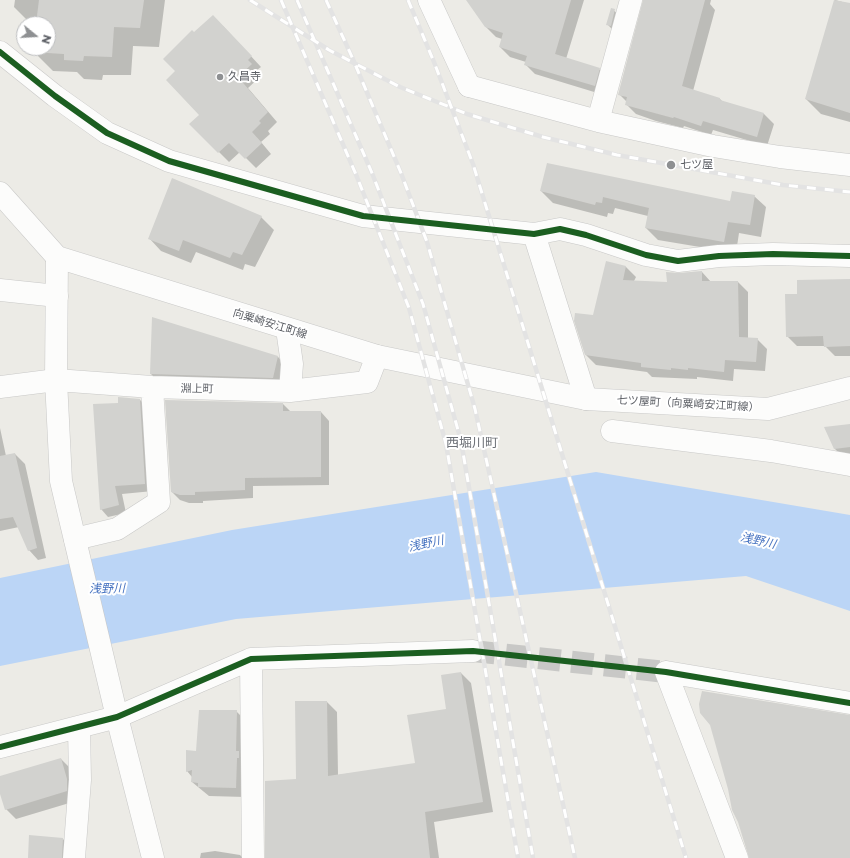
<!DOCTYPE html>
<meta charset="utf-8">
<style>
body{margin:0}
#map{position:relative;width:850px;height:858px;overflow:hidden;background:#ecebe6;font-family:Montserrat,sans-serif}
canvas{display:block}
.north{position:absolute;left:16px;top:16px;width:40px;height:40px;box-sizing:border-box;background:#fff;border:1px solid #bebfc1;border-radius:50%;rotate:108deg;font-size:11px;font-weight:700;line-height:16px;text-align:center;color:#5c5f65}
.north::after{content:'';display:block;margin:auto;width:14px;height:18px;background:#8e9092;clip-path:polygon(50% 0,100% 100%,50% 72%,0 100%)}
</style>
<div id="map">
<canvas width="850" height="858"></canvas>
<div class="north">N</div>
</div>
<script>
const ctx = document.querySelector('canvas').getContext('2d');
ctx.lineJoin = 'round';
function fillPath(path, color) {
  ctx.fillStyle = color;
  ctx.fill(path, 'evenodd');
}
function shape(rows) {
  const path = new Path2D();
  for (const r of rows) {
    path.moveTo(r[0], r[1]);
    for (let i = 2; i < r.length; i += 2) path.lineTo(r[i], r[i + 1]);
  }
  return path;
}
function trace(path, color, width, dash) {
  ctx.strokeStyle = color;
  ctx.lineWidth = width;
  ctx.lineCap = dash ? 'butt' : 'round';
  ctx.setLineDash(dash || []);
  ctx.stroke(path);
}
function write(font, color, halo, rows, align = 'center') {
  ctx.font = font + ' Montserrat,"Noto Sans JP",sans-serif';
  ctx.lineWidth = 4;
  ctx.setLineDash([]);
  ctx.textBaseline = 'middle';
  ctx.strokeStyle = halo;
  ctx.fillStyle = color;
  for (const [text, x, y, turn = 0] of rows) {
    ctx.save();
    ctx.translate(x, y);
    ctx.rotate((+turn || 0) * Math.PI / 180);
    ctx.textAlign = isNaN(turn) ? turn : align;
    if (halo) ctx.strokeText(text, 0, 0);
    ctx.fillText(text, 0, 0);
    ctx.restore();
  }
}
fillPath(shape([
 [596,472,850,515,850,611,746,576,236,619,0,666,0,578,232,530]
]), '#bbd5f6');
fillPath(shape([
 [15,0,165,0,159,47,133,46,131,75,103,75,102,80,84,79,77,72,53,71,34,52,34,48,48,48,48,24,31,24,14,7],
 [467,0,584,0,566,59,599,69,609,79,604,95,535,74,525,64,526,62,510,57,500,47,502,39,496,37,486,27],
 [644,0,711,0,710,4,715,10,693,91,720,99,723,102,764,114,774,124,767,146,713,130,711,135,684,126,683,128,656,121,636,114,626,104,627,102,619,94],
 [835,0,850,4,850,122,821,114,806,99],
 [612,9,625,20,617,34,607,24],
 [223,26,261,67,257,70,262,75,248,88,277,122,268,131,270,134,261,142,271,154,256,168,240,152,229,162,191,124,200,115,176,71,194,34],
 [541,191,731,202,754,196,766,207,761,237,739,233,736,253,658,240,646,228,648,216,615,208,613,214,608,213,607,217,553,203],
 [261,217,274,230,255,267,245,264,243,270,196,252,191,263,161,251,149,238],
 [607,262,626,267,636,277,634,281,668,283,679,274,702,272,711,282,738,282,748,292,748,339,757,339,767,349,765,371,734,369,733,381,697,377,697,379,652,377,647,372,596,365,586,355],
 [850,280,850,356,835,356,825,346,797,346,787,336,798,295],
 [153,318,278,357,293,372,287,392,166,389,151,374],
 [140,400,148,407,153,491,122,494,126,513,108,517,101,509,119,404],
 [283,404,291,412,321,412,329,421,329,485,253,486,253,498,203,501,203,503,189,503,180,500,172,492],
 [850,425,850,460,845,459,835,449,825,428],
 [0,428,6,456,15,454,25,464,46,558,38,560,29,550,19,527,0,531],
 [461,673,471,683,493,812,434,822,439,858,266,858,327,702,337,712,338,775,416,764,447,710],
 [236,711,246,721,245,797,209,796,192,782,192,777,187,771,196,752],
 [61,759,71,769,76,801,16,819,6,809,0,790,0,777],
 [63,839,72,849,72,858,29,858],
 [215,851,240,855,243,858,200,858,201,853]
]), '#0003');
fillPath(shape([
 [39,0,144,0,140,28,114,27,112,57,84,56,83,61,64,60,64,54,32,52,33,48,48,48,48,24,36,24],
 [466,0,571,0,555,54,600,68,595,86,524,65,527,56,499,47,503,33,485,27],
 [643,0,705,0,682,86,720,98,720,100,764,113,757,137,703,121,701,126,674,117,673,118,625,105,627,97,618,95],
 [834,0,850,3,850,113,805,99],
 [611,8,615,9,611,26,606,25],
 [213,15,252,56,248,60,252,64,238,77,268,112,259,121,261,123,252,132,262,143,245,159,229,143,218,153,189,124,199,115,166,80,175,71,163,59,192,30,194,32],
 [547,163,730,201,732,191,755,195,750,225,728,222,724,242,645,228,649,208,603,197,602,203,596,202,595,205,540,191],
 [172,178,262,216,242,255,233,252,230,258,183,240,179,251,148,239],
 [606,261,626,266,623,280,667,282,666,272,679,273,702,271,702,281,738,281,739,337,758,338,756,362,725,360,724,372,688,368,688,370,671,368,671,370,641,367,641,363,585,355,574,321,575,313,593,315],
 [850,279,850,346,824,347,823,336,786,337,785,294,797,294,797,280],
 [152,317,278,356,273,378,150,374],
 [118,397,140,399,145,484,115,486,119,505,100,510,93,404,118,403],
 [165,400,283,403,283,411,321,411,321,477,245,478,245,490,195,492,195,495,180,495,171,492],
 [850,424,850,447,834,449,824,427],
 [15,453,37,548,28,551,13,517,0,519,0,456],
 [461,672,483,802,425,812,430,858,265,858,265,781,296,779,295,701,327,701,328,776,415,763,407,715,446,709,441,675],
 [702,691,850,715,850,858,749,858,738,822,732,810,728,789,710,725,700,713,699,704],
 [199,710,237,710,236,751,239,751,239,758,237,758,236,788,198,787,198,783,191,782,192,770,186,772,186,750,196,751],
 [61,758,67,779,67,791,5,810,0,794,0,776],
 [29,835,63,838,62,858,28,858]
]), '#d2d2cf');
trace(shape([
 [473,651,666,672]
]), '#c8c8c6', 22, [22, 11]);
const minor = shape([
 [0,52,55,96,107,133,169,161,363,216,534,234,560,229,586,235,646,255,678,261,719,256,773,254,850,256],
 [469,86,598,121,713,146,780,157,850,165],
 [598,121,631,0],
 [534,234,586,399],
 [0,290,57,296],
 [287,329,292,364,290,391],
 [0,387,56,380,152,387,290,391,367,382,377,356],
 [612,431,771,451,850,465],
 [75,539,117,529,159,502,152,387],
 [251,659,253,858],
 [666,672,737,858],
 [666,672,850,703],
 [0,747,117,717,251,659,473,651],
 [74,858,80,780,79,727]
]);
const tertiary = shape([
 [429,0,469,86],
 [57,257,56,380,61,481,117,717,153,858]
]);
const secondary = shape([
 [0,193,57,257,377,356,586,399,768,409,850,388]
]);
trace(minor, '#c8c8c7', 23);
trace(tertiary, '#c8c8c7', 23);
trace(secondary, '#c9c9c8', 23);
trace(minor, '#fcfcfb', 22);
trace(tertiary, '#fcfcfb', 22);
trace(secondary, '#fcfcfb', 22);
const rail = shape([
 [250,0,329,50,400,87,467,114,543,137,617,155,783,185,850,192],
 [281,0,357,177,409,308,446,444,518,858],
 [297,0,372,173,423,304,461,441,533,858],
 [326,0,352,57,401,173,427,242,475,409,575,858],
 [408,0,434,62,473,164,686,858]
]);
trace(rail, '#e3e3e3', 4.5);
trace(rail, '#fff', 3, [9]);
trace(shape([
 [0,52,55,96,107,133,169,161,363,216,534,234,560,229,586,235,646,255,678,261,719,256,773,254,850,256],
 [0,747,117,717,251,659,473,651,666,672,850,703]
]), '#1b5e20', 6);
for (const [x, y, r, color] of [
 [220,77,4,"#8e9092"],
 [671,165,5,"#8e9092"]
]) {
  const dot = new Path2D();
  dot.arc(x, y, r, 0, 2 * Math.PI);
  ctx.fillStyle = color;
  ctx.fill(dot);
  trace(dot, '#fff', 1.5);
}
write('11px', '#5c5f65', '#fff', [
 ["久昌寺",228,77],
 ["七ツ屋",680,165]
], 'left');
write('11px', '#5c5f65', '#fff', [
 ["向粟崎安江町線",270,324,17],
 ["淵上町",197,389,1],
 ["七ツ屋町（向粟崎安江町線）",688,404,3]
]);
write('italic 12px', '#4874c1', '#fff', [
 ["浅野川",758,541,13],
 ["浅野川",426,544,-12],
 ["浅野川",107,589,-1]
]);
write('13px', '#6d7177', '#fff', [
 ["西堀川町",472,443]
]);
</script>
